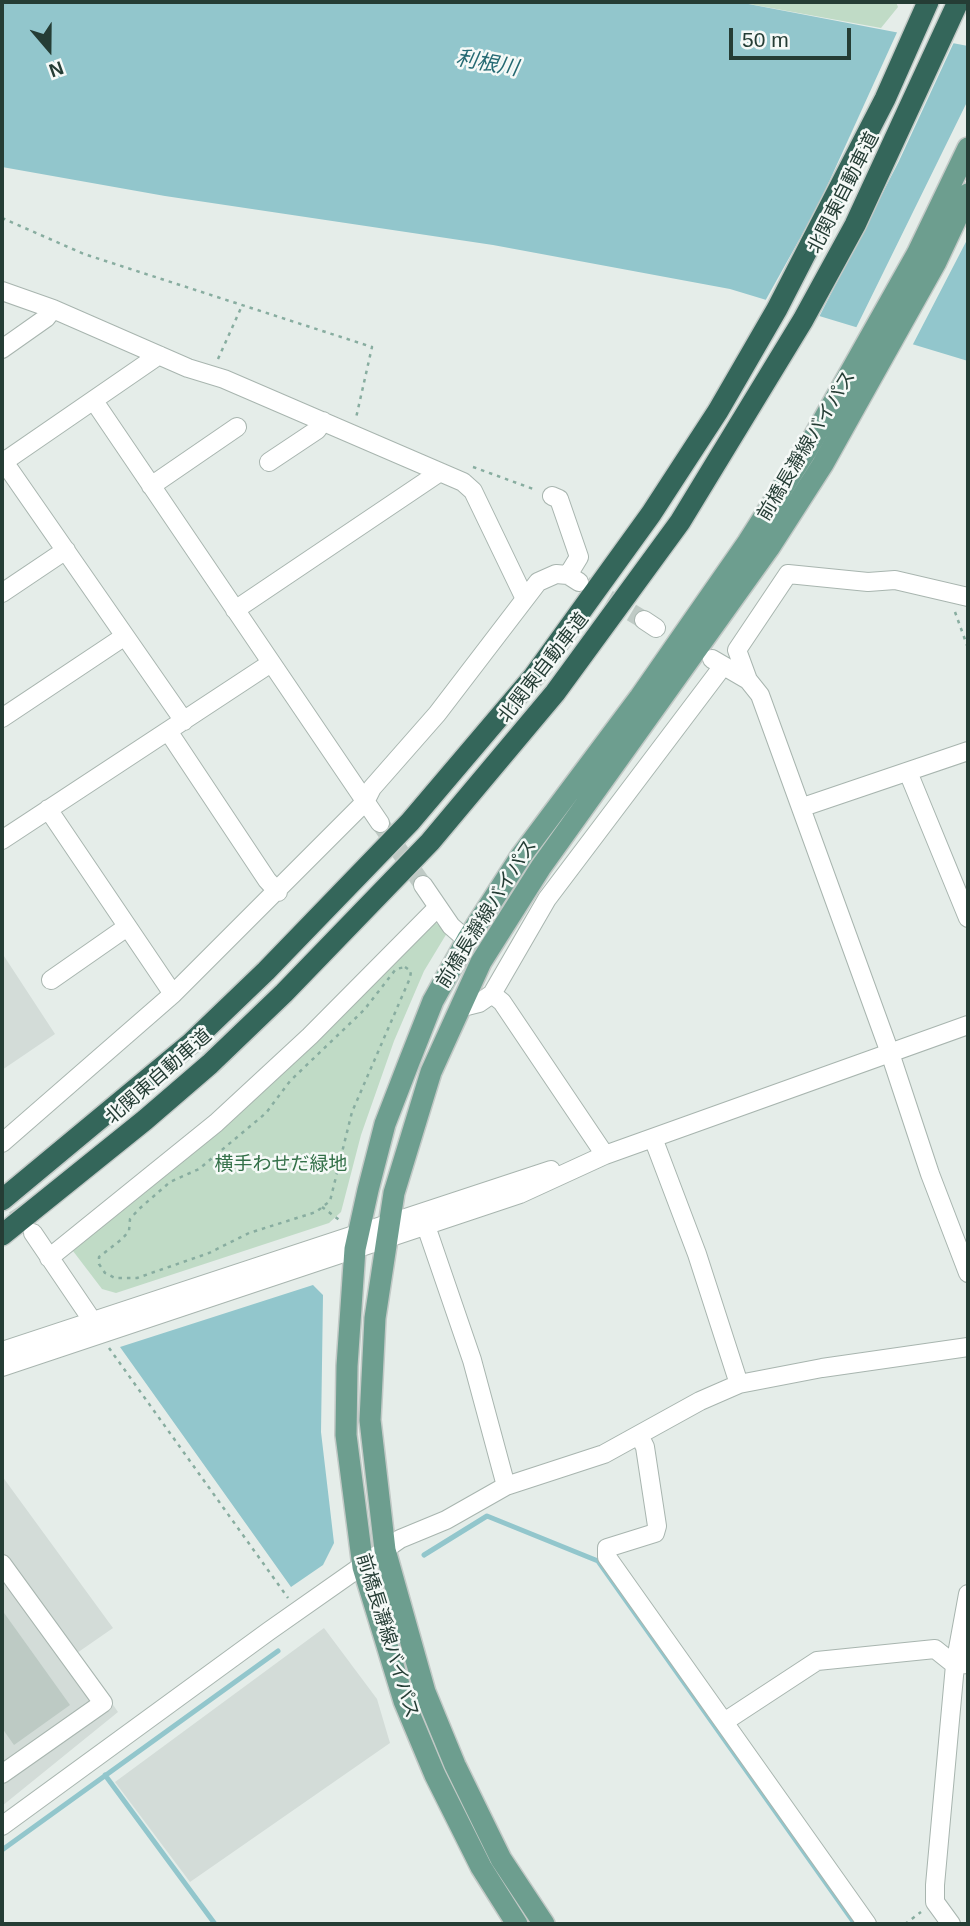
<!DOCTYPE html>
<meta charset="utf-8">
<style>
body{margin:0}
#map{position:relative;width:970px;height:1926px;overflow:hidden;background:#e5ede9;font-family:Helvetica,sans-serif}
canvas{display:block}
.frame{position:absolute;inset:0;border:4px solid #253d35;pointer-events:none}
.north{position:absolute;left:14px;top:14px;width:70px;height:70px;-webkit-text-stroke:5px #f5f9f7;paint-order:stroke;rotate:160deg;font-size:19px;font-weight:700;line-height:28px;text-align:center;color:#253d35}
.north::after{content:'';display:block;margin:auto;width:24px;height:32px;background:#253d35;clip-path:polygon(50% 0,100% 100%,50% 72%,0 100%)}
.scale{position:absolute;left:729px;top:28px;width:122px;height:32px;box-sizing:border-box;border:4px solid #253d35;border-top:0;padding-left:9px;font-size:21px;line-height:24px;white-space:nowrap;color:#253d35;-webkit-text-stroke:5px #f5f9f7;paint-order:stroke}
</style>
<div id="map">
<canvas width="970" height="1926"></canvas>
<div class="frame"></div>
<div class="north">N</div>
<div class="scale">50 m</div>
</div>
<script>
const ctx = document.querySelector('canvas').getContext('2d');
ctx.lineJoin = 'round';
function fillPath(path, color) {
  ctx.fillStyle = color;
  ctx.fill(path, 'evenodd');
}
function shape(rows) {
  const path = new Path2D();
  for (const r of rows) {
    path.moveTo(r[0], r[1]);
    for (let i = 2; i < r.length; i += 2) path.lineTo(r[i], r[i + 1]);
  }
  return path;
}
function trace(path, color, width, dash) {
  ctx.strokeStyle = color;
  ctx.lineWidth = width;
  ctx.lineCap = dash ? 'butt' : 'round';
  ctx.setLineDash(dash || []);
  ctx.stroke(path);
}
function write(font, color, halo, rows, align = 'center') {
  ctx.font = font + ' Helvetica,"Noto Sans JP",sans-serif';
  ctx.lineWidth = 5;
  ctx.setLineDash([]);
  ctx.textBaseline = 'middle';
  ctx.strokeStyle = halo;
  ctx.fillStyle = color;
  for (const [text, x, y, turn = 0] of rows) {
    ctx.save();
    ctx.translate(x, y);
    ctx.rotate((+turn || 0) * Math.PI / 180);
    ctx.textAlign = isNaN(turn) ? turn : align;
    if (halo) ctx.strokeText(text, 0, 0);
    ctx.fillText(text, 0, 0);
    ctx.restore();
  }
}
fillPath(shape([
 [2,953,55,1034,2,1070],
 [2,1476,113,1628,77,1653,118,1712,2,1806],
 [324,1628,377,1699,390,1743,190,1882,115,1782]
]), '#d3dcd8');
fillPath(shape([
 [738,2,896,2,898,7,881,28],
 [434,921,447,933,424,971,394,1041,361,1135,341,1212,329,1223,116,1293,102,1289,73,1251,211,1133]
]), '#c0dbc6');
fillPath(shape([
 [2,2,738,2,968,46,968,361,730,289,493,245,165,196,2,167],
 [313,1285,323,1295,321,1432,334,1543,323,1565,291,1587,120,1347]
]), '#92c6cc');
fillPath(shape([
 [899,28,955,40,899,161,818,319,764,303,818,206],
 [968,100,968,238,911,348,855,330]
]), '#e5ede9');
trace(shape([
 [424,1555,487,1516,598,1561,855,1924],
 [105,1775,215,1924],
 [2,1850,278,1651]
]), '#92c6cc', 5);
fillPath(shape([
 [2,1610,70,1705,14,1745,2,1728]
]), '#bdcac4');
trace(shape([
 [585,585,644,620],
 [380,823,423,885],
 [2,1185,29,1227]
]), '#bfcac5', 18, [18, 9]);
const minor = shape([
 [2,291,53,309,188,368,224,379,463,482,473,491,525,599],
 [2,349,46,318,53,309],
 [94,401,380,823],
 [2,459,184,721],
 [269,462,317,430,323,421],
 [2,463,159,355],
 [151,486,237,427],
 [552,496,559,499,579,557,568,575],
 [2,593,66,550],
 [235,610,440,472],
 [644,620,656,628],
 [712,659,748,680,760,695,890,1053,930,1174,968,1273],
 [748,680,737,650,788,574,868,582,895,580,968,597],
 [2,718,125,636],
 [168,731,267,880,278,892],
 [908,772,968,918],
 [803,807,968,751],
 [48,809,173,994],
 [2,840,271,663],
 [423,885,451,926,467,940],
 [51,980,127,927],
 [492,994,502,1002,605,1155],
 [459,1008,479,1003,492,994,547,899,723,666],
 [653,1138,697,1254,739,1384],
 [2,1143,173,994,365,802,372,788,437,714,538,582,556,574,568,575,579,582],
 [426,1226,472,1360,506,1486],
 [33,1233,96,1326],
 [49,1258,216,1123,310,1036,438,907],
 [2,1351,551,1170],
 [2,1367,520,1194,605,1155,968,1025],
 [639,1435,645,1447,657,1526,655,1533,607,1548,607,1557,867,1924],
 [2,1564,103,1703,2,1774],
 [724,1722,817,1661,935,1649,955,1665,968,1664],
 [2,1826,269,1631,400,1539,446,1520,506,1486,604,1454,700,1401,739,1384,822,1368,968,1347],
 [951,1924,935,1902,935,1885,955,1665,968,1594]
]);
const major = shape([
 [517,1924,481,1867,435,1775,404,1701,363,1567,346,1435,347,1366,355,1249,368,1190,385,1124,409,1062,433,1001,467,940,521,856,640,697,748,542,806,451,917,254,968,148],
 [544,1924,501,1859,455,1765,425,1692,385,1550,370,1420,375,1318,394,1193,431,1072,481,962,541,867,769,548,823,464,936,262,968,194]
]);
const highway = shape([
 [2,1200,191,1043,266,971,410,822,534,676,651,514,718,411,777,309,885,99,928,2],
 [2,1235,145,1120,210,1064,284,993,430,842,555,693,680,522,803,320,855,225,958,2]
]);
trace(minor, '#a8b5af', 20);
trace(major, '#c2c9c6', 24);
trace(highway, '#c2c9c6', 24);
trace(shape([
 [2,218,84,254,372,347,356,418],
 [218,359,241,308],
 [473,467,536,490],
 [955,612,968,648],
 [405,967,411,971,410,978,352,1112,330,1201,316,1212,249,1233,209,1253,137,1278,115,1278,105,1273,99,1264,99,1257,122,1239,129,1231,130,1219,139,1209,170,1182,199,1169,266,1113,290,1081,364,1010,396,969,405,967],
 [322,1207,342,1222],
 [109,1348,288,1598],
 [905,1924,921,1912]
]), '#88ada0', 2.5, [3.5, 5]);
trace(minor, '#fff', 18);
trace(major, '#6d9e8f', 21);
trace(highway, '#34665a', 21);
write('19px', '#253d35', '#f5f9f7', [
 ["北関東自動車道",844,193,-63],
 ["前橋長瀞線バイパス",807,446,-59],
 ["北関東自動車道",544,668,-52],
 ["前橋長瀞線バイパス",487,914,-58],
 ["北関東自動車道",159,1077,-41],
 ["前橋長瀞線バイパス",387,1636,73]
]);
write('19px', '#337048', '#f5f9f7', [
 ["横手わせだ緑地",281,1165]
]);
write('italic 21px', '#256a73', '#f5f9f7', [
 ["利根川",487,64,10]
]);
</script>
